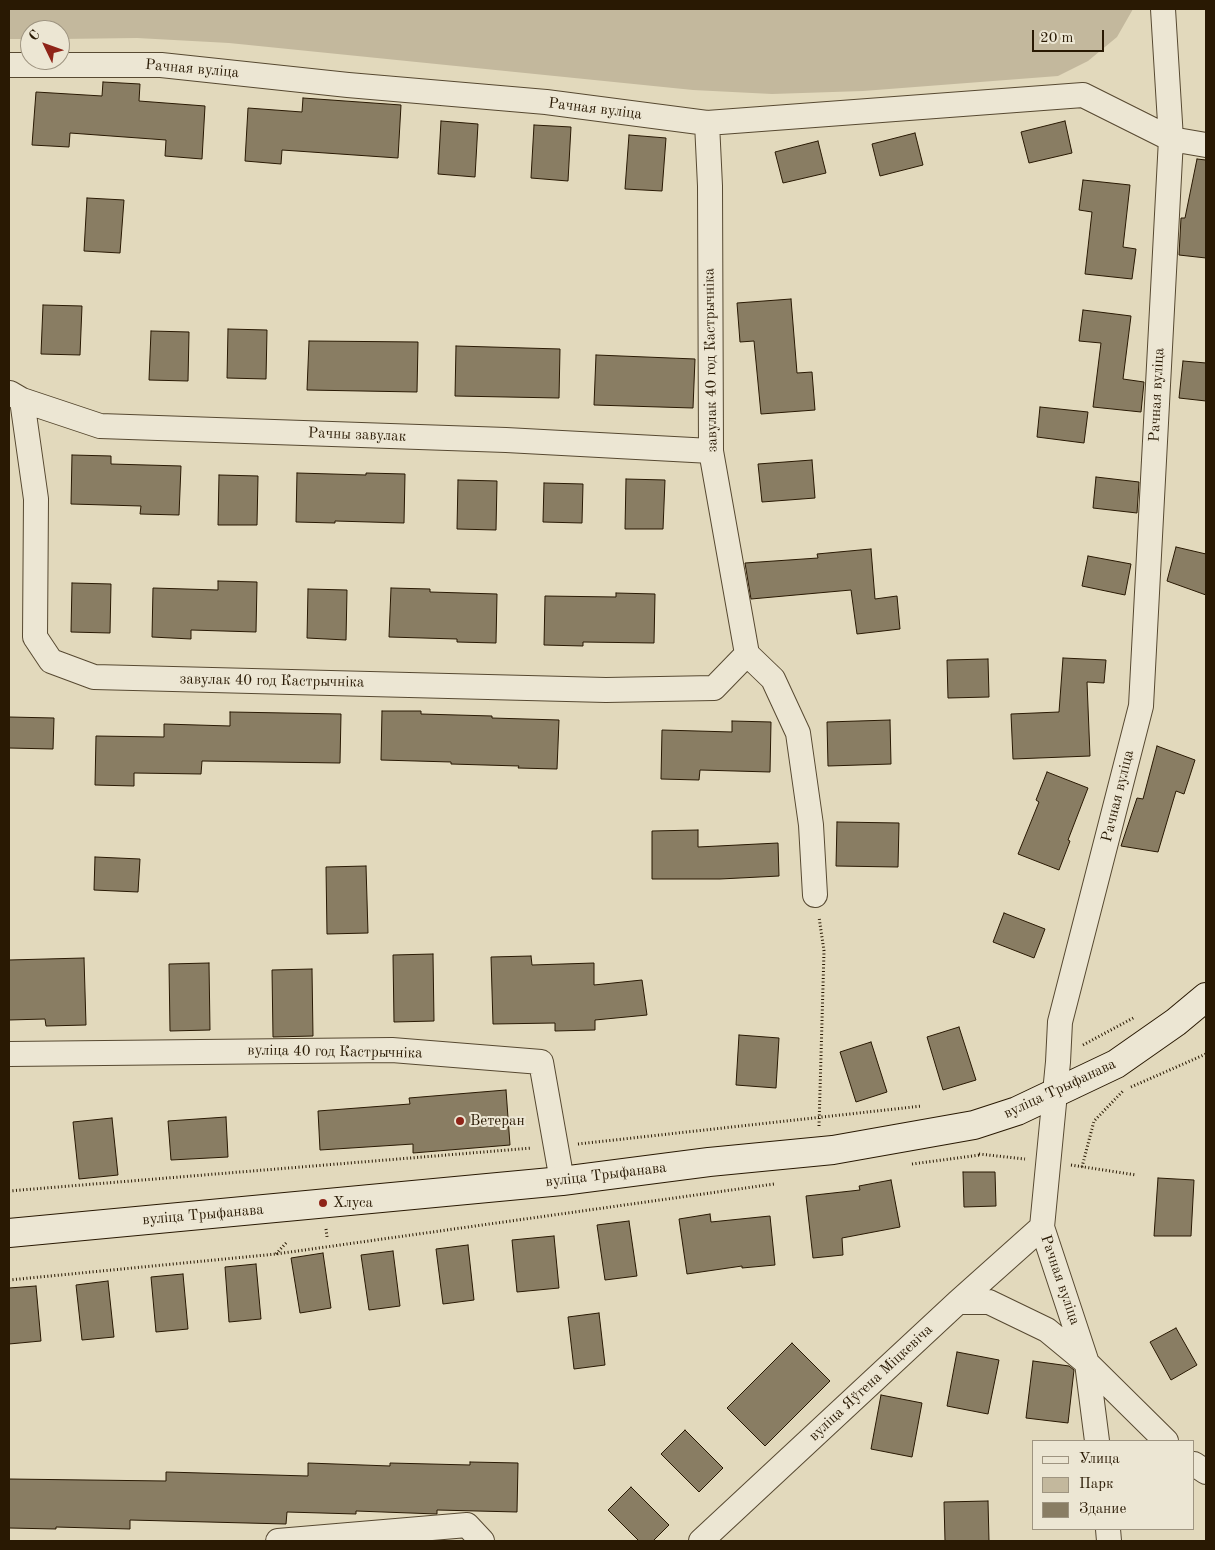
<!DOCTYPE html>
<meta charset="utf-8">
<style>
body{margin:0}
#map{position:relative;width:1215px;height:1550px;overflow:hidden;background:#e2d9bc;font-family:"Old Standard TT",serif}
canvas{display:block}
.frame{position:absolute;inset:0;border:10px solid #291903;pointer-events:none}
.legend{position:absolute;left:1032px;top:1440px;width:162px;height:90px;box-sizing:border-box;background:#ece6d3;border:1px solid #9e9480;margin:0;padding:6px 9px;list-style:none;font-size:15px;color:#291903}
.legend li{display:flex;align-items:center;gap:10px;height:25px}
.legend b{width:25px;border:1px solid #9e9480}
.north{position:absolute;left:20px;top:20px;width:50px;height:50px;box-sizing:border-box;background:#ece6d3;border:1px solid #9e9480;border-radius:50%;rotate:312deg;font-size:14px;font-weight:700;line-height:20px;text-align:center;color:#291903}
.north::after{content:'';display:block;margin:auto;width:18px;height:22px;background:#8f2418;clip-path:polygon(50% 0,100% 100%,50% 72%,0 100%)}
.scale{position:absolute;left:1032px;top:30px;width:72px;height:22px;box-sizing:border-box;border:2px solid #291903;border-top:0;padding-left:6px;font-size:15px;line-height:18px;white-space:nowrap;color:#291903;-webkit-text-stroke:4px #ece6d3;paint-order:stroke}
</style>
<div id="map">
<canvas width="1215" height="1550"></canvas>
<div class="frame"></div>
<ul class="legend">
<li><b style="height:6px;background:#ece6d3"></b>Улица</li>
<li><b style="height:14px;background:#c3b89d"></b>Парк</li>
<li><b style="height:14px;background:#897d63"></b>Здание</li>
</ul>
<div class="north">С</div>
<div class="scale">20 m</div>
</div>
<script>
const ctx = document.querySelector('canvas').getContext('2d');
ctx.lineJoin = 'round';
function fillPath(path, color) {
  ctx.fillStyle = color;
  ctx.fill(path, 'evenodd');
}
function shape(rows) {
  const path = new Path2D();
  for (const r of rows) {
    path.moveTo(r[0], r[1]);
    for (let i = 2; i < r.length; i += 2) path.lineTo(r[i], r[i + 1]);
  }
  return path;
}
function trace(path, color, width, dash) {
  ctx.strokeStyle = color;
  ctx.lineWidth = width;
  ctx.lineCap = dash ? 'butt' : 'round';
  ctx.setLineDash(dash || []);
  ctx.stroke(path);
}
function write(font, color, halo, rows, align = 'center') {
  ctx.font = font + ' "Old Standard TT",serif';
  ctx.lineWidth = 4;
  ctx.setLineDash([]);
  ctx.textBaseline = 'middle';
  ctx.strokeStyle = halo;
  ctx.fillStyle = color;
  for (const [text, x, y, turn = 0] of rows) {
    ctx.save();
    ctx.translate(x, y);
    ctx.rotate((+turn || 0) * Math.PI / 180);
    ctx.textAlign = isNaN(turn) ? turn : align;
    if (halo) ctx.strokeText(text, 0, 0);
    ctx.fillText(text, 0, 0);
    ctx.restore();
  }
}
fillPath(shape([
 [9,9,1133,9,1117,37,1088,61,1058,76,863,91,772,94,693,90,229,43,137,38,60,39,60,30,30,30,30,39,9,39]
]), '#c3b89d');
const building = shape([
 [103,82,140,84,139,101,205,106,202,159,165,156,166,140,70,133,69,147,32,145,36,92,102,96,103,82],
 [303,98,401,105,398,158,282,150,281,164,245,161,248,108,302,112,303,98],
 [441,121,478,124,475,177,438,174,441,121],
 [1065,121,1072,153,1029,163,1021,132,1065,121],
 [534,125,571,127,568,181,531,178,534,125],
 [915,133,923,165,880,176,872,144,915,133],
 [629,135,666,138,662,191,625,189,629,135],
 [818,141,826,173,783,183,775,152,818,141],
 [1197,159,1206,160,1206,258,1179,255,1181,218,1185,218,1197,159],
 [1083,180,1130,185,1123,247,1136,249,1132,279,1085,274,1092,212,1079,210,1083,180],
 [87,198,124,200,120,253,84,251,87,198],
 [791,299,797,373,812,372,815,410,761,414,754,341,740,342,737,303,791,299],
 [43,305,82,306,80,355,41,354,43,305],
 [1083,310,1131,316,1123,379,1144,382,1141,412,1093,407,1101,343,1079,341,1083,310],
 [228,329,267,330,266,379,227,378,228,329],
 [151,331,189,332,188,381,149,380,151,331],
 [309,341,418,342,417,392,307,390,309,341],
 [456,346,560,349,559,398,455,396,456,346],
 [596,355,695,359,693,408,594,405,596,355],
 [1183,361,1206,363,1206,401,1179,398,1183,361],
 [1040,407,1088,412,1084,443,1037,437,1040,407],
 [72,455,111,456,111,464,181,466,179,515,140,514,141,506,71,504,72,455],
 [812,460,815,498,762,502,758,464,812,460],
 [297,473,366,475,366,473,405,474,404,523,335,521,335,523,296,522,297,473],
 [219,475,258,476,257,525,218,525,219,475],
 [1096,477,1139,482,1137,513,1093,508,1096,477],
 [626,479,665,480,663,529,625,529,626,479],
 [458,480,497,481,496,530,457,529,458,480],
 [544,483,583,484,582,523,543,522,544,483],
 [1176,547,1206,554,1206,595,1167,581,1176,547],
 [871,549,875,599,897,596,900,629,857,634,851,590,751,599,745,563,818,558,817,554,871,549],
 [1088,556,1131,564,1125,595,1082,586,1088,556],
 [218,581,257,582,256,632,191,630,191,639,152,637,153,588,218,590,218,581],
 [72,583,111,584,110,633,71,632,72,583],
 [391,588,430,589,430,592,497,594,496,643,457,642,457,639,389,637,391,588],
 [308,589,347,590,346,640,307,638,308,589],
 [616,593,655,594,654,643,583,642,583,646,544,645,545,596,616,597,616,593],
 [1063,658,1106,660,1104,683,1087,682,1090,756,1013,759,1011,714,1059,712,1063,658],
 [988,659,989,697,948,698,947,660,988,659],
 [382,711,421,711,421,714,492,716,492,718,559,720,557,769,518,768,519,766,451,764,451,762,381,760,382,711],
 [230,712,341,714,340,763,202,761,201,774,134,773,134,786,95,785,96,736,164,737,164,724,230,726,230,712],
 [9,717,54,718,53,749,9,748,9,717],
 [890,720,891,764,828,766,827,722,890,720],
 [732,721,771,722,770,772,700,770,699,780,661,779,662,730,732,732,732,721],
 [1157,746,1195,760,1184,794,1176,791,1158,852,1121,846,1137,798,1143,799,1157,746],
 [1047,772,1088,788,1068,840,1070,841,1059,870,1018,854,1039,802,1036,800,1047,772],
 [837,822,899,823,898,867,836,866,837,822],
 [698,830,698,847,778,843,779,876,720,879,652,879,652,831,698,830],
 [95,857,140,859,138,892,94,890,95,857],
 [366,866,368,933,327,934,326,867,366,866],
 [1004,913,1045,929,1034,958,993,942,1004,913],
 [433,954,434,1021,394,1022,393,955,433,954],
 [531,956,532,965,594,963,594,985,642,980,647,1015,595,1020,595,1030,555,1031,555,1023,493,1024,491,957,531,956],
 [84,958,86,1025,46,1026,45,1019,9,1020,9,960,84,958],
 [209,963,210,1030,170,1031,169,964,209,963],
 [312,969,313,1036,273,1037,272,970,312,969],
 [959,1027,976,1080,943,1090,927,1037,959,1027],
 [739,1035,779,1038,776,1088,736,1085,739,1035],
 [871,1042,887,1092,856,1102,840,1052,871,1042],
 [506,1090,510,1145,413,1153,413,1144,320,1150,318,1111,410,1104,409,1098,506,1090],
 [226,1117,228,1157,171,1160,168,1121,226,1117],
 [112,1118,118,1175,79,1179,73,1122,112,1118],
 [963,1172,995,1172,996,1206,964,1207,963,1172],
 [1158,1178,1194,1180,1191,1236,1154,1236,1158,1178],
 [891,1180,900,1227,842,1238,843,1255,813,1258,806,1196,860,1190,859,1186,891,1180],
 [710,1214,711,1222,770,1216,775,1265,742,1268,742,1266,687,1274,679,1219,710,1214],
 [629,1221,637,1276,605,1280,597,1225,629,1221],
 [554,1236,559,1288,517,1292,512,1240,554,1236],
 [468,1245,474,1300,443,1304,436,1249,468,1245],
 [393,1251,400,1306,369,1310,361,1255,393,1251],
 [323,1253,331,1308,300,1313,291,1258,323,1253],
 [256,1264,261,1319,229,1322,225,1267,256,1264],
 [183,1274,188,1329,156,1332,151,1277,183,1274],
 [108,1281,114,1337,82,1340,76,1285,108,1281],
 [36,1286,41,1341,9,1344,9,1288,36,1286],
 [599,1313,605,1365,574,1369,568,1317,599,1313],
 [1176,1328,1197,1365,1171,1380,1150,1342,1176,1328],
 [792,1343,830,1381,765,1446,727,1408,792,1343],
 [957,1352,999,1360,988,1414,947,1406,957,1352],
 [1033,1361,1069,1366,1074,1370,1068,1423,1026,1418,1033,1361],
 [881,1395,922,1403,912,1457,871,1449,881,1395],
 [685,1430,723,1468,699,1492,661,1454,685,1430],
 [470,1462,518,1463,517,1512,437,1510,437,1514,356,1511,356,1514,287,1512,286,1524,130,1520,130,1529,56,1527,56,1529,9,1528,9,1479,166,1481,166,1472,308,1476,308,1463,390,1466,390,1463,470,1465,470,1462],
 [631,1487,669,1525,653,1541,639,1541,608,1510,631,1487],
 [988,1501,989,1541,945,1541,944,1502,988,1501]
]);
fillPath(building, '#897d63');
trace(building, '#291903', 1);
const street = shape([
 [9,65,161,65,348,85,546,102,707,123,1083,95,1171,139,1206,145],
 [10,393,22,400,100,426,506,440,711,451],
 [22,400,36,499,35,637,51,661,94,677,606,690,714,688,747,654,711,451,710,186,707,123],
 [747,654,773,679,798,733,811,825,815,895],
 [9,1054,392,1050,541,1062,562,1181],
 [958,1302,989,1302,1047,1330,1087,1363,1166,1441],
 [1097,1441,1087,1363,1042,1227,1058,1062,1060,1022,1141,706,1171,139,1163,9],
 [1194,1464,1206,1472],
 [1108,1529,1109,1541],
 [278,1541,467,1525,482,1541],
 [701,1541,958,1302,1042,1227]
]);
const secondary = shape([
 [9,1233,562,1181,709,1162,833,1150,974,1125,1017,1111,1116,1064,1176,1022,1206,997]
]);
trace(street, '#574931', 26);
trace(secondary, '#291903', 30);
trace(shape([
 [1083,1045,1135,1017],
 [1131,1087,1206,1054],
 [819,1126,824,951,819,917],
 [578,1144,922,1106],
 [979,1154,1025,1159],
 [912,1164,980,1155],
 [1071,1165,1136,1175],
 [1082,1167,1094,1121,1123,1091],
 [9,1191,532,1148],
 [326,1229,327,1237],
 [276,1254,287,1242],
 [9,1280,276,1254,774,1184]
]), '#291903', 3, [1, 2.5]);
trace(street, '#ece6d3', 24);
trace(secondary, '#ece6d3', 28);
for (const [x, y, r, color] of [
 [460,1121,5,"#8f2418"],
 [323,1203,5,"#8f2418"]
]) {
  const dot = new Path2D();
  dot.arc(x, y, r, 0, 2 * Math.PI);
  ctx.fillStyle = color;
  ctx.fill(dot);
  trace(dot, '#ece6d3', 2);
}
write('15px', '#291903', '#ece6d3', [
 ["Рачная вуліца",192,69,5],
 ["Рачная вуліца",595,109,7],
 ["завулак 40 год Кастрычніка",711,360,-91],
 ["Рачная вуліца",1157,395,-87],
 ["Рачны завулак",357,435,2],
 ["завулак 40 год Кастрычніка",272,681,1],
 ["Рачная вуліца",1118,796,-76],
 ["вуліца 40 год Кастрычніка",335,1052,1],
 ["вуліца Трыфанава",1060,1089,-25],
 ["вуліца Трыфанава",606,1175,-7],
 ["вуліца Трыфанава",203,1215,-5],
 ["Рачная вуліца",1060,1280,71],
 ["вуліца Яўгена Міцкевіча",871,1383,-43]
]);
write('15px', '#291903', '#ece6d3', [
 ["Ветеран",470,1121],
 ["Хлуса",333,1203]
], 'left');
</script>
